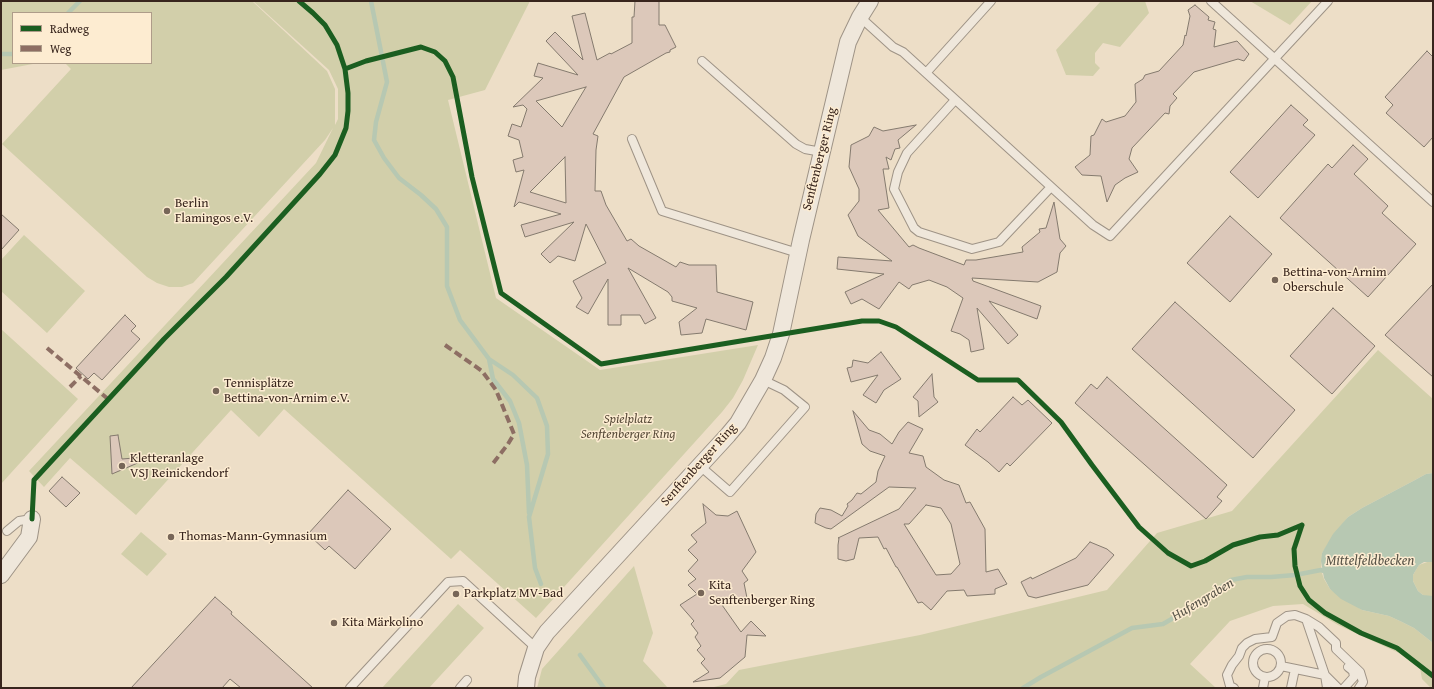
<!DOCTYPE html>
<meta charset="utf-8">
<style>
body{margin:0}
#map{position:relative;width:1434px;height:689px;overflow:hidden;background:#eddec7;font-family:"Gentium Book Plus",serif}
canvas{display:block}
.frame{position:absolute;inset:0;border:2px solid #38251d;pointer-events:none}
.legend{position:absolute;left:12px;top:12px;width:140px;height:52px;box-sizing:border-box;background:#fdecd1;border:1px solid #ae9c89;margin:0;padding:5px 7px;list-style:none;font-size:12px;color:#38251d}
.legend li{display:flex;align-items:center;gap:8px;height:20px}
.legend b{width:20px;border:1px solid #ae9c89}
</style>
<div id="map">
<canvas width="1434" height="689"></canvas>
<div class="frame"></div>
<ul class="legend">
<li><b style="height:5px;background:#1b5e20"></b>Radweg</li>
<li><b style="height:5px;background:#8d6e63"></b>Weg</li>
</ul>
</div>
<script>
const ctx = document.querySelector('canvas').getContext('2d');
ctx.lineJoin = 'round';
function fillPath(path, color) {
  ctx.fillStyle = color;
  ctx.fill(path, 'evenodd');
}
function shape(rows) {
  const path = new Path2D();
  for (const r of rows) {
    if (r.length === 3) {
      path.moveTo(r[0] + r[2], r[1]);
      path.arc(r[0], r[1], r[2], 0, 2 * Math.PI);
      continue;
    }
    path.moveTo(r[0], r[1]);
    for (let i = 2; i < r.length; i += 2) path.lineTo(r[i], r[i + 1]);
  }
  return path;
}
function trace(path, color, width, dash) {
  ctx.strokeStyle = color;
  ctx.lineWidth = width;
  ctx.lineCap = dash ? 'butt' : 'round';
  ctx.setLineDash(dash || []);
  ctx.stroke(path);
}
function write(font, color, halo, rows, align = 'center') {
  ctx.font = font + ' "Gentium Book Plus",serif';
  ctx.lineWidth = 3;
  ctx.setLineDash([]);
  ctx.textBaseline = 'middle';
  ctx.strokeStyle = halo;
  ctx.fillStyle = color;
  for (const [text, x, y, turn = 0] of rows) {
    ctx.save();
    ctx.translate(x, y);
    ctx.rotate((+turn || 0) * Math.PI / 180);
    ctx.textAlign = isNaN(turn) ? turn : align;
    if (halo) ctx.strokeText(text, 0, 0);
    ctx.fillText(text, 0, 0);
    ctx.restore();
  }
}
fillPath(shape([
 [1,1,252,1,327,71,335,89,335,125,338,119,338,89,329,70,253,1,530,1,485,90,448,100,496,298,600,370,758,345,743,380,733,398,722,412,536,618,460,550,451,559,284,409,259,437,231,410,136,515,70,458,44,487,29,471,316,163,333,128,325,140,193,283,182,287,169,287,157,283,147,277,2,144,71,69,65,63,151,63,151,13,13,13,13,63,38,63,1,70],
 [1101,1,1145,1,1149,13,1120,47,1103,43,1095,53,1095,63,1100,68,1093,76,1066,75,1056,50],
 [1250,1,1312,1,1290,25],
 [24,235,85,291,47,333,1,291,1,260],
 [1,329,78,399,1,484],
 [1378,350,1433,399,1433,473,1426,474,1415,480,1362,508,1348,517,1322,553,1321,570,1324,579,1330,589,1362,610,1389,616,1402,622,1414,628,1433,643,1433,688,1431,688,1422,679,1420,668,1399,653,1338,625,1303,604,1273,606,1230,621,1190,664,1216,688,710,688,726,684,739,670,920,635,1107,590,1157,533,1232,511],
 [141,532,167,554,147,576,121,554],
 [1430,561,1433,562,1433,596,1429,597,1423,595,1418,591,1413,581,1413,575,1419,565],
 [634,566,653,633,643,661,668,688,537,688,542,669],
 [458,604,484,628,429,688,382,688]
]), '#d2cfaa');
fillPath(shape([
 [1433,473,1433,562,1424,562,1419,565,1413,575,1413,581,1418,591,1423,595,1433,596,1433,643,1414,628,1402,622,1389,616,1362,610,1341,599,1330,589,1324,578,1321,561,1322,553,1333,534,1348,517,1362,508,1415,480,1426,474]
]), '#b7c8b2');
trace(shape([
 [371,1,387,82,376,122,374,140,384,158,399,178,421,195,436,209,447,227,447,286,460,320,489,359,513,375,537,398,547,426,548,454,529,517,535,568,541,584],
 [68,13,80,1],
 [1,54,13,54],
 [489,359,493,379,510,401,519,423,527,465,529,513],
 [580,655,604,688],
 [1023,688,1041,677,1132,628,1163,624,1189,609,1231,580,1247,577,1271,577,1295,575,1321,570,1327,572]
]), '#b7c8b2', 4.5);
const building = shape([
 [635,1,659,1,659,25,665,25,676,47,670,50,670,52,666,53,624,77,593,134,598,136,596,150,595,191,601,191,606,205,627,241,631,239,639,246,676,267,680,262,689,265,716,265,717,292,753,302,746,330,706,319,702,333,681,335,679,322,697,308,672,301,672,297,668,292,628,268,656,318,645,324,640,315,621,315,621,325,608,325,608,279,588,314,576,307,582,298,573,281,606,263,586,224,575,261,558,256,550,263,541,254,574,222,525,237,521,225,561,214,519,202,514,207,524,170,516,172,513,160,523,157,519,140,508,136,512,124,521,127,527,109,523,105,513,107,543,78,534,76,538,63,578,75,546,41,555,32,583,60,572,16,585,13,597,60,610,53,611,54,632,43,632,17,634,17,635,1],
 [586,87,562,127,536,101,586,87],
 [565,157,566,203,530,192,565,157],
 [1195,5,1209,17,1208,20,1215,22,1213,29,1216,30,1214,47,1237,41,1249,54,1244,61,1238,59,1194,72,1173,94,1177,98,1170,106,1169,114,1165,113,1132,148,1129,159,1138,172,1125,178,1115,185,1107,202,1101,176,1082,175,1075,167,1090,155,1091,136,1094,135,1102,119,1106,122,1125,116,1136,102,1135,84,1143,79,1145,75,1159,71,1183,45,1185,35,1186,36,1190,16,1188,10,1195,5],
 [1427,51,1433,57,1433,137,1424,147,1386,113,1393,105,1385,97,1427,51],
 [1291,105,1308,120,1303,125,1315,135,1258,198,1230,172,1291,105],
 [916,125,898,140,900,148,895,149,891,160,886,157,889,169,883,169,889,208,878,210,909,247,913,245,919,248,964,265,966,260,976,260,1023,252,1022,247,1040,232,1039,229,1046,228,1054,202,1060,239,1066,246,1060,253,1057,272,1038,282,972,278,973,281,1041,306,1037,319,989,301,1018,335,1008,344,977,308,984,349,971,352,969,340,960,334,951,331,963,298,947,287,929,280,912,285,909,289,899,282,879,309,862,299,851,304,845,292,884,274,837,269,838,257,892,261,858,236,848,215,859,201,859,189,849,167,851,145,869,136,874,127,883,131,916,125],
 [1353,145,1368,159,1354,174,1388,206,1382,213,1416,244,1368,297,1280,218,1328,164,1332,168,1353,145],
 [1,214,19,230,1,250,1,214],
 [1230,216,1272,254,1230,302,1187,263,1230,216],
 [1433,284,1433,377,1385,335,1433,284],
 [1175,302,1295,410,1253,458,1132,349,1175,302],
 [1333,308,1375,346,1332,394,1290,356,1333,308],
 [125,315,136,326,131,331,140,339,102,380,94,373,88,379,76,368,125,315],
 [881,352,901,379,884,390,876,403,863,395,878,375,851,382,847,368,852,367,853,360,868,363,881,352],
 [932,374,934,397,938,402,919,417,918,401,913,397,932,374],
 [1107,377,1227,485,1217,497,1222,501,1206,519,1075,403,1091,384,1097,389,1107,377],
 [1013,397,1022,405,1028,400,1052,423,1010,466,1007,463,999,472,988,462,965,445,977,429,980,432,1013,397],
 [853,411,869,430,880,434,892,444,899,432,908,422,923,429,909,453,923,456,926,467,944,480,959,485,966,503,970,502,985,529,986,572,998,569,1007,584,995,589,995,594,967,596,964,590,947,591,931,610,922,602,918,603,897,567,896,567,886,548,884,549,878,537,859,538,854,559,846,561,838,559,838,545,839,538,838,538,899,509,916,488,889,487,831,529,826,528,815,523,816,514,820,508,831,510,842,516,848,506,847,504,852,500,857,493,861,494,876,482,878,471,885,456,870,451,862,444,853,411],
 [926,505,941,508,951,524,960,564,951,574,936,575,904,524,909,524,926,505],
 [118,435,122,459,146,457,147,459,112,474,110,436,118,435],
 [62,477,80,493,66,507,49,491,62,477],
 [348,490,391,529,355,569,329,546,325,550,308,534,348,490],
 [703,504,716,515,728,516,737,511,756,552,742,571,748,580,744,583,747,598,730,601,733,603,722,605,741,632,751,621,766,636,747,635,745,657,720,678,693,682,709,672,701,663,705,659,697,650,701,646,695,637,698,633,691,624,694,621,680,605,697,594,688,585,696,579,688,571,698,560,688,550,697,542,691,535,706,523,703,504],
 [1090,542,1107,549,1114,555,1088,585,1036,598,1028,596,1021,582,1031,577,1032,579,1076,558,1090,542],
 [215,597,232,612,231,614,313,688,241,688,230,679,222,688,131,688,215,597]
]);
fillPath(building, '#dcc8ba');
trace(building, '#847a6e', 1);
const service = shape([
 [1211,1,1433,202],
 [860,17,893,47,903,52,1093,225,1110,236,1328,1],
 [702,61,796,144,805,149,822,152],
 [926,73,991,1],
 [955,100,907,153,898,172,894,189,914,228,919,232,972,249,999,242,1051,187],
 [632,139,662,211,798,253],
 [700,466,730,492,805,407,784,390,763,380],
 [7,531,19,521,32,519],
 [1306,619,1325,675,1327,688],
 [1267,663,14],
 [1281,666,1325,675,1338,688],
 [350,688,448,582,463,581,536,648],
 [460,688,467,680],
 [1234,688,1230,686,1227,675,1232,665,1239,656,1242,648,1247,643,1255,639,1272,637,1277,623,1287,616,1295,615,1306,619,1319,627,1336,643,1336,649,1360,672,1363,682,1359,688],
 [1263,688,1265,677],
 [1291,688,1295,669],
 [1344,688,1354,677,1353,671,1348,667]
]);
const minor = shape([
 [1,575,29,537,32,519],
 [526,688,527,677,536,648,547,632,728,435,738,423,763,380,773,358,781,334,801,240,848,42,860,17,870,1]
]);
trace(service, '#9e9386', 10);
trace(minor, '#9e9386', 18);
trace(service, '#efe7db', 8);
trace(minor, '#efe7db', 16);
trace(shape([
 [445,345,482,371,496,390,514,434,508,444,491,466],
 [47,348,108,399],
 [70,387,81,376]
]), '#8d6e63', 4, [8, 4]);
trace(shape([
 [345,69,366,61,421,47,435,52,445,61,453,77,472,177,501,293,601,364,862,321,879,321,896,327,978,380,1018,380,1061,422,1092,465,1139,527,1168,553,1191,566,1205,561,1233,545,1260,537,1278,535,1302,525],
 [32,519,34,480,164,339,226,277,320,174,335,155,346,128,348,111,348,93,345,69,337,45,325,25,313,13,299,1],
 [1302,525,1294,549,1295,566,1300,586,1309,600,1325,613,1361,633,1397,648,1433,676]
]), '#1b5e20', 5);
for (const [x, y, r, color] of [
 [167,211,4,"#776658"],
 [1275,280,4,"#776658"],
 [216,391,4,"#776658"],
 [122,466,4,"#776658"],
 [171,537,4,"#776658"],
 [701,593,4,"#776658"],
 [456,594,4,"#776658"],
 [334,623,4,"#776658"]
]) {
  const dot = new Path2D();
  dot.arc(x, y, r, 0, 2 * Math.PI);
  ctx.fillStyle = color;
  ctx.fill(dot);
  trace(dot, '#fdecd1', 1.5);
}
write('13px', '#38251d', '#fdecd1', [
 ["Senftenberger Ring",820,159,-76],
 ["Senftenberger Ring",699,465,-48]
]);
write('13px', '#38251d', '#fdecd1', [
 ["Berlin",175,204],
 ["Flamingos e.V.",175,219],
 ["Bettina-von-Arnim",1283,273],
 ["Oberschule",1283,288],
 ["Tennisplätze",224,384],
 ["Bettina-von-Arnim e.V.",224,399],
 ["Kletteranlage",130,459],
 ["VSJ Reinickendorf",130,474],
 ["Thomas-Mann-Gymnasium",179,537],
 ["Kita",709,586],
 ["Senftenberger Ring",709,601],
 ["Parkplatz MV-Bad",464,594],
 ["Kita Märkolino",342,623]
], 'left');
write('italic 13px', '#594c3a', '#fdecd1', [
 ["Spielplatz",628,420],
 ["Senftenberger Ring",628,435]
]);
write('italic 14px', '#575347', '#fdecd1', [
 ["Mittelfeldbecken",1370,561],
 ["Hufengraben",1203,600,-31]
]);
</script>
